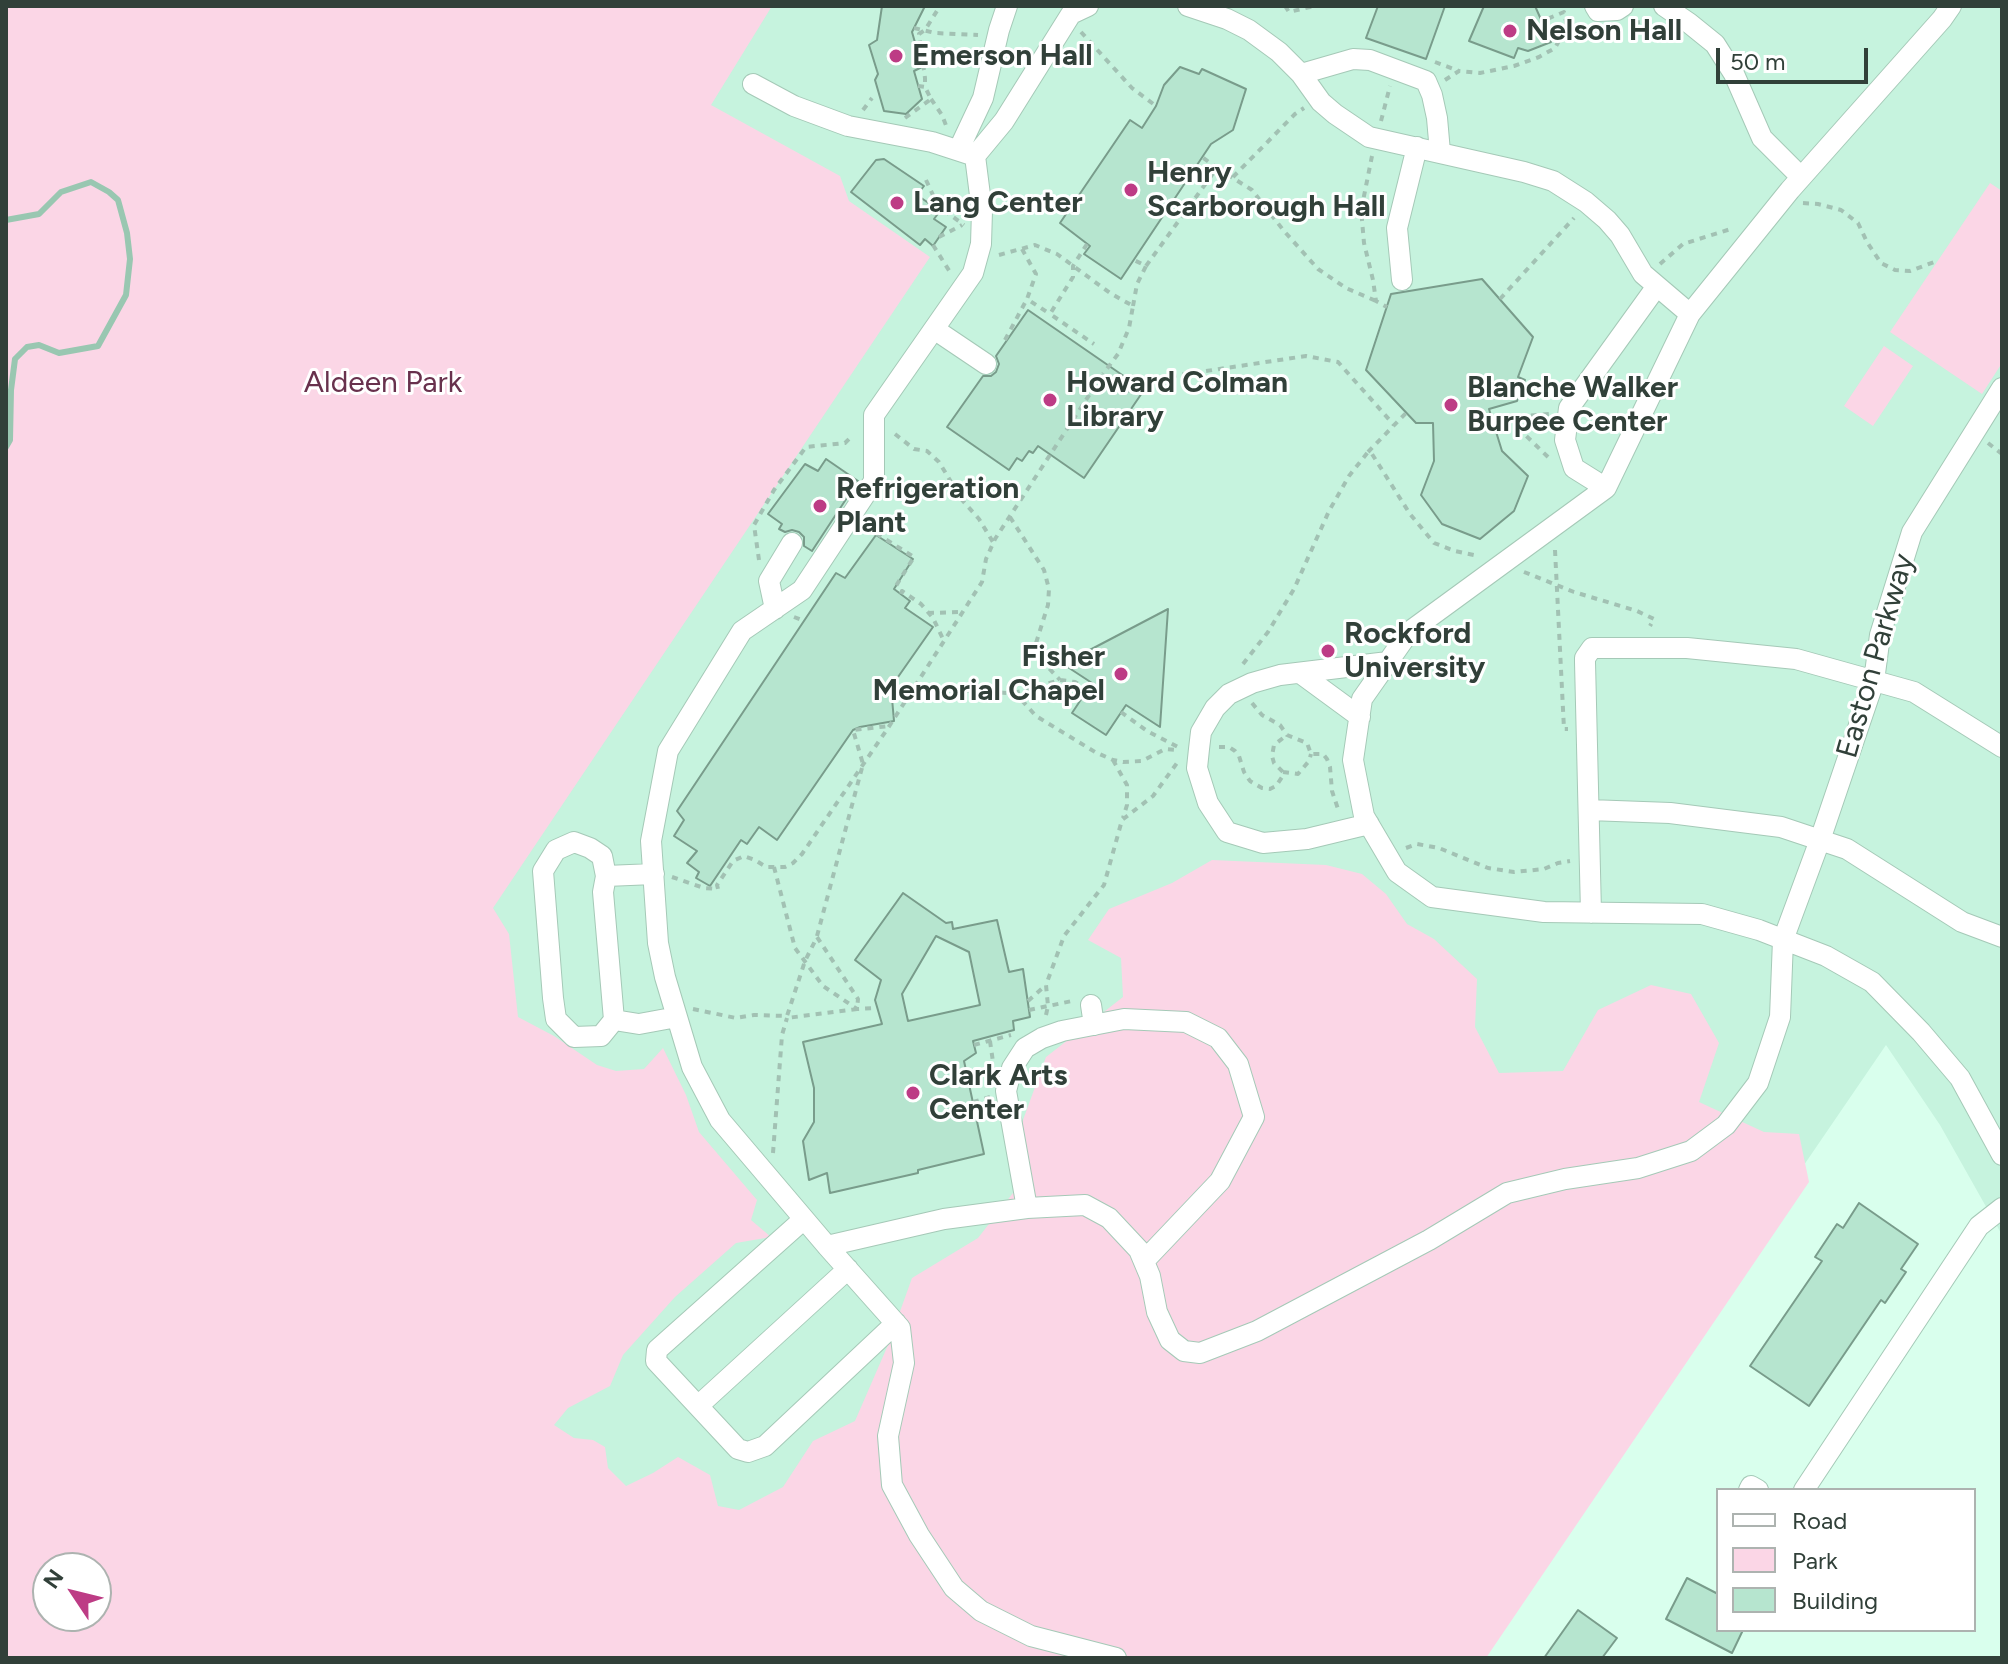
<!DOCTYPE html>
<style>
body{margin:0}
#map{position:relative;width:2008px;height:1664px;overflow:hidden;background:#d9ffed;font-family:Figtree,sans-serif}
canvas{display:block}
.frame{position:absolute;inset:0;border:8px solid #314039;pointer-events:none}
.legend{position:absolute;left:1716px;top:1488px;width:260px;height:144px;box-sizing:border-box;background:#fff;border:2px solid #adb3b0;margin:0;padding:10px 14px;list-style:none;font-size:24px;color:#314039}
.legend li{display:flex;align-items:center;gap:16px;height:40px}
.legend b{width:40px;border:2px solid #adb3b0}
.north{position:absolute;left:32px;top:1552px;width:80px;height:80px;box-sizing:border-box;background:#fff;border:2px solid #adb3b0;border-radius:50%;rotate:305deg;font-size:22px;font-weight:700;line-height:32px;text-align:center;color:#314039}
.north::after{content:'';display:block;margin:auto;width:28px;height:36px;background:#bd3c85;clip-path:polygon(50% 0,100% 100%,50% 72%,0 100%)}
.scale{position:absolute;left:1716px;top:48px;width:152px;height:36px;box-sizing:border-box;border:4px solid #314039;border-top:0;padding-left:10px;font-size:24px;line-height:28px;white-space:nowrap;color:#314039;-webkit-text-stroke:6px #fff;paint-order:stroke}
</style>
<div id="map">
<canvas width="2008" height="1664"></canvas>
<div class="frame"></div>
<ul class="legend">
<li><b style="height:10px;background:#fff"></b>Road</li>
<li><b style="height:22px;background:#fbd6e6"></b>Park</li>
<li><b style="height:22px;background:#b6e5cf"></b>Building</li>
</ul>
<div class="north">N</div>
<div class="scale">50 m</div>
</div>
<script>
const ctx = document.querySelector('canvas').getContext('2d');
ctx.lineJoin = 'round';
function fillPath(path, color) {
  ctx.fillStyle = color;
  ctx.fill(path, 'evenodd');
}
function shape(rows) {
  const path = new Path2D();
  for (const r of rows) {
    path.moveTo(r[0], r[1]);
    for (let i = 2; i < r.length; i += 2) path.lineTo(r[i], r[i + 1]);
  }
  return path;
}
function trace(path, color, width, dash) {
  ctx.strokeStyle = color;
  ctx.lineWidth = width;
  ctx.lineCap = dash ? 'butt' : 'round';
  ctx.setLineDash(dash || []);
  ctx.stroke(path);
}
function write(font, color, halo, rows, align = 'center') {
  ctx.font = font + ' Figtree,sans-serif';
  ctx.lineWidth = 6;
  ctx.setLineDash([]);
  ctx.textBaseline = 'middle';
  ctx.strokeStyle = halo;
  ctx.fillStyle = color;
  for (const [text, x, y, turn = 0] of rows) {
    ctx.save();
    ctx.translate(x, y);
    ctx.rotate((+turn || 0) * Math.PI / 180);
    ctx.textAlign = isNaN(turn) ? turn : align;
    if (halo) ctx.strokeText(text, 0, 0);
    ctx.fillText(text, 0, 0);
    ctx.restore();
  }
}
fillPath(shape([
 [568,6,2002,6,2002,1235,1940,1125,1886,1045,1467,1658,813,1658,237,1248]
]), '#c6f3de');
fillPath(shape([
 [6,6,772,6,711,105,840,176,849,201,930,257,493,908,509,934,518,1017,554,1036,597,1065,616,1071,644,1069,663,1048,686,1095,699,1132,757,1200,751,1220,771,1237,736,1243,675,1297,623,1355,610,1386,568,1408,554,1425,574,1438,593,1440,605,1447,608,1468,626,1486,653,1473,678,1457,710,1475,718,1506,739,1510,783,1487,813,1441,855,1421,888,1345,912,1278,978,1238,1013,1193,1023,1120,1046,1057,1123,997,1121,958,1088,940,1109,909,1172,883,1212,860,1326,865,1362,874,1386,894,1407,924,1434,939,1477,979,1475,1027,1499,1073,1563,1071,1598,1010,1651,985,1691,994,1719,1043,1699,1102,1764,1132,1799,1134,1809,1182,1486,1658,6,1658],
 [48,1568,96,1568,96,1616,48,1616],
 [1990,183,2002,191,2002,363,1982,394,1890,332],
 [1884,346,1913,366,1873,426,1844,406]
]), '#fbd6e6');
trace(shape([
 [6,220,39,214,61,192,91,182,109,192,118,200,127,233,130,259,126,295,98,346,59,353,39,345,27,347,15,359,11,390,10,440,6,447]
]), '#99c7b1', 6);
const building = shape([
 [882,6,925,6,912,32,922,67,914,71,922,99,906,114,884,111,875,80,878,74,869,45,877,40,882,6],
 [1378,6,1445,6,1426,59,1366,38,1378,6],
 [1484,6,1535,6,1551,42,1528,51,1518,48,1514,58,1469,41,1484,6],
 [1180,67,1199,74,1202,69,1246,89,1233,130,1211,144,1121,279,1084,254,1090,246,1060,223,1130,120,1142,128,1156,106,1164,85,1180,67],
 [884,159,924,186,917,195,940,211,934,219,946,227,933,246,925,239,920,245,851,192,876,160,884,159],
 [1482,279,1533,337,1518,377,1525,380,1517,401,1489,409,1502,451,1528,476,1514,511,1480,539,1442,524,1421,495,1434,461,1433,423,1416,423,1366,370,1391,294,1482,279],
 [1028,310,1144,390,1084,478,1038,446,1033,453,1029,451,1022,461,1017,458,1009,470,947,427,983,376,991,376,996,372,999,364,996,356,1028,310],
 [826,459,858,481,812,551,804,546,804,537,799,532,792,530,785,532,779,529,782,524,768,514,805,464,818,471,826,459],
 [876,535,913,559,894,589,910,601,905,608,933,627,891,687,894,721,860,727,853,730,777,840,759,827,747,844,741,840,710,886,696,878,699,872,687,863,697,851,674,836,684,820,677,811,836,573,845,578,876,535],
 [1168,609,1160,727,1126,705,1106,735,1072,713,1092,683,1063,664,1168,609],
 [903,893,946,923,952,922,953,929,997,920,1009,972,1023,969,1030,1017,1013,1021,1014,1030,973,1041,976,1053,964,1061,984,1154,918,1170,918,1173,830,1193,827,1173,809,1180,803,1141,814,1122,814,1088,803,1042,882,1024,875,1000,881,980,855,960,903,893],
 [936,936,969,952,980,1005,908,1021,902,994,936,936],
 [1859,1203,1918,1244,1901,1269,1906,1272,1885,1303,1881,1300,1809,1406,1750,1366,1822,1261,1815,1257,1837,1224,1843,1228,1859,1203],
 [1687,1578,1718,1594,1718,1630,1743,1630,1732,1653,1666,1619,1687,1578],
 [1578,1610,1617,1638,1602,1658,1544,1658,1578,1610]
]);
fillPath(building, '#b6e5cf');
trace(building, '#799c8b', 2);
const minor = shape([
 [1088,6,1071,14,1004,121,975,156,982,211,981,244,973,273,874,415,874,481,802,590,742,631,668,751,651,841,658,943,665,977,692,1067,720,1120,827,1246,900,1328,904,1363,888,1436,892,1485,919,1535,954,1588,981,1611,1031,1636,1116,1658],
 [1188,6,1227,19,1249,30,1279,52,1301,74,1321,102,1335,114,1369,137,1524,172,1553,181,1586,202,1607,220,1620,235,1643,274,1690,314],
 [1595,6,1598,11,1617,10,1623,6],
 [1664,6,1689,23,1715,44,1734,74,1762,138,1801,177],
 [1951,6,1942,19,1790,190,1690,314,1606,488,1409,632,1362,699,1353,760,1364,816,1397,872,1432,897,1544,912,1702,914,1759,930,1826,956,1872,982,1921,1032,1960,1078,2002,1155],
 [1301,74,1353,59,1370,60,1426,81,1432,95,1437,118,1440,152],
 [753,84,794,106,848,126,932,142,975,156],
 [959,149,983,98,999,30,1007,6],
 [1402,280,1397,228,1417,147],
 [934,329,986,364],
 [1606,488,1574,468,1565,440,1569,408,1657,286],
 [775,609,769,581,792,543],
 [1300,673,1360,717],
 [1589,810,1670,813,1781,827,1847,849,1962,922,2002,937],
 [1369,824,1307,839,1263,843,1227,832,1208,803,1197,768,1199,749,1201,732,1215,708,1229,694,1252,683,1280,675,1388,662],
 [654,874,606,876,603,892,614,1020,639,1024,677,1017],
 [606,876,602,856,590,848,574,842,556,850,543,871,553,998,556,1019,574,1037,601,1036,614,1020],
 [1591,913,1585,662,1585,658,1592,648,1687,648,1796,659,1914,692,2002,747],
 [1091,1005,1094,1025],
 [1027,1208,1006,1091,1012,1068,1025,1048,1042,1038,1062,1031,1124,1019,1186,1022,1218,1038,1238,1064,1254,1117,1220,1181,1144,1261],
 [804,1219,657,1350,656,1361,738,1449,748,1452,765,1446,896,1323],
 [827,1246,944,1219,1027,1208,1085,1205,1109,1218,1139,1250,1150,1276,1157,1312,1170,1340,1184,1351,1200,1353,1257,1331,1429,1240,1507,1193,1565,1179,1638,1168,1691,1151,1726,1125,1758,1083,1780,1017,1783,940,1820,840,1874,681,1880,635,1912,532,2002,388],
 [698,1406,848,1269],
 [1749,1490,1751,1486,1758,1490],
 [1804,1490,1979,1226,2002,1208]
]);
trace(minor, '#a5c9b7', 22);
trace(shape([
 [1285,6,1289,12,1314,6],
 [1634,23,1653,20],
 [914,28,935,33,978,35],
 [1081,32,1132,88,1156,106],
 [1435,62,1459,71],
 [1445,80,1459,71,1480,73,1514,66,1539,57,1555,48,1567,26,1564,12,1542,21],
 [918,86,925,87,925,78,919,34,925,30,940,6],
 [931,99,942,115,947,128],
 [863,110,872,98],
 [905,118,931,99,925,87],
 [1381,121,1390,86],
 [1372,156,1362,206,1362,220,1364,243,1373,280,1376,301,1387,307],
 [1217,168,1252,190,1284,231,1318,269,1346,288,1376,301],
 [1233,177,1295,114,1304,108],
 [926,180,938,206,964,225],
 [1803,203,1818,204,1841,210,1858,223,1867,242,1881,263,1895,270,1910,271,1937,261],
 [939,237,962,225],
 [1087,244,1073,266,1073,277,1050,314,1094,344],
 [933,245,950,272],
 [1022,249,1036,274,1027,299,1050,314],
 [999,255,1035,245,1057,254,1110,293,1133,306,1129,328,1118,354,1103,374],
 [1660,264,1683,244,1734,228],
 [1146,266,1217,168,1202,157],
 [1500,299,1574,218],
 [1133,306,1137,284,1146,266,1134,260],
 [1005,340,1027,299],
 [895,434,914,449,927,451,939,462,962,500,979,519,993,542],
 [1988,443,2002,454],
 [1368,452,1406,413],
 [1548,457,1516,426,1513,417,1550,414],
 [1010,517,1044,570,1049,589,1048,605,1036,643,1043,662,1060,680],
 [866,527,914,557,894,589],
 [1555,550,1564,729,1568,729],
 [759,560,754,525,774,490,806,447,845,443,853,435],
 [1524,572,1574,592,1637,611,1654,619,1650,626],
 [901,594,902,591,921,604,933,618,944,641],
 [928,613,962,612],
 [794,617,804,621],
 [1243,664,1268,632,1294,589,1329,511,1349,476,1368,452,1372,454,1410,514,1434,543,1455,551,1478,556],
 [917,684,937,689,1008,693,1018,696,1036,716,1095,752,1113,760,1123,762,1142,761,1165,749,1179,750],
 [1014,693,1060,680,1075,682,1088,689],
 [1252,703,1262,715,1280,725,1287,735,1307,743,1311,754,1323,754,1327,759,1330,767,1332,791,1339,812],
 [1121,712,1147,731,1182,749],
 [1219,747,1229,747,1235,751,1239,756,1244,772,1250,781,1262,788,1270,789,1276,786,1282,777,1283,772,1274,763,1272,756,1274,745,1287,735],
 [1113,760,1127,785,1127,805,1123,818],
 [1283,772,1298,774,1309,761,1311,754],
 [1406,848,1417,844,1439,848,1488,868,1514,872,1544,869,1558,863,1570,861],
 [774,867,795,948,823,986,857,1009,877,1008],
 [672,877,704,888,718,889,717,885,733,861,744,856,755,860,766,867,785,867,793,863,802,854,888,728,982,582,986,559,995,539,1103,374,1121,390,1132,391,1153,379,1306,356,1338,362,1394,425],
 [817,936,863,764,853,730,889,726],
 [1028,1001,1046,985],
 [693,1009,736,1018,754,1015,787,1016,805,961,817,937,858,999,857,1009,787,1018],
 [1029,1010,1072,1001],
 [1046,1015,1048,1006,1046,985,1064,936,1104,885,1122,820,1153,796,1177,763],
 [990,1041,993,1062],
 [974,1045,1011,1035],
 [973,1102,990,1097],
 [773,1153,782,1035,787,1018]
]), '#a2c1b3', 4, [6, 6]);
trace(minor, '#fff', 20);
for (const [x, y, r, color] of [
 [1510,31,8,"#bd3c85"],
 [896,56,8,"#bd3c85"],
 [1131,190,8,"#bd3c85"],
 [897,203,8,"#bd3c85"],
 [1050,400,8,"#bd3c85"],
 [1451,405,8,"#bd3c85"],
 [820,506,8,"#bd3c85"],
 [1328,651,8,"#bd3c85"],
 [1121,674,8,"#bd3c85"],
 [913,1093,8,"#bd3c85"]
]) {
  const dot = new Path2D();
  dot.arc(x, y, r, 0, 2 * Math.PI);
  ctx.fillStyle = color;
  ctx.fill(dot);
  trace(dot, '#fff', 3);
}
write('bold 30px', '#314039', '#fff', [
 ["Nelson Hall",1526,31],
 ["Emerson Hall",912,56],
 ["Henry",1147,173],
 ["Scarborough Hall",1147,207],
 ["Lang Center",913,203],
 ["Howard Colman",1066,383],
 ["Library",1066,417],
 ["Blanche Walker",1467,388],
 ["Burpee Center",1467,422],
 ["Refrigeration",836,489],
 ["Plant",836,523],
 ["Rockford",1344,634],
 ["University",1344,668],
 ["Fisher",1105,657,"right"],
 ["Memorial Chapel",1105,691,"right"],
 ["Clark Arts",929,1076],
 ["Center",929,1110]
], 'left');
write('30px', '#68314d', '#fff', [
 ["Aldeen Park",383,383]
]);
write('30px', '#314039', '#fff', [
 ["Easton Parkway",1876,656,-74]
]);
</script>
